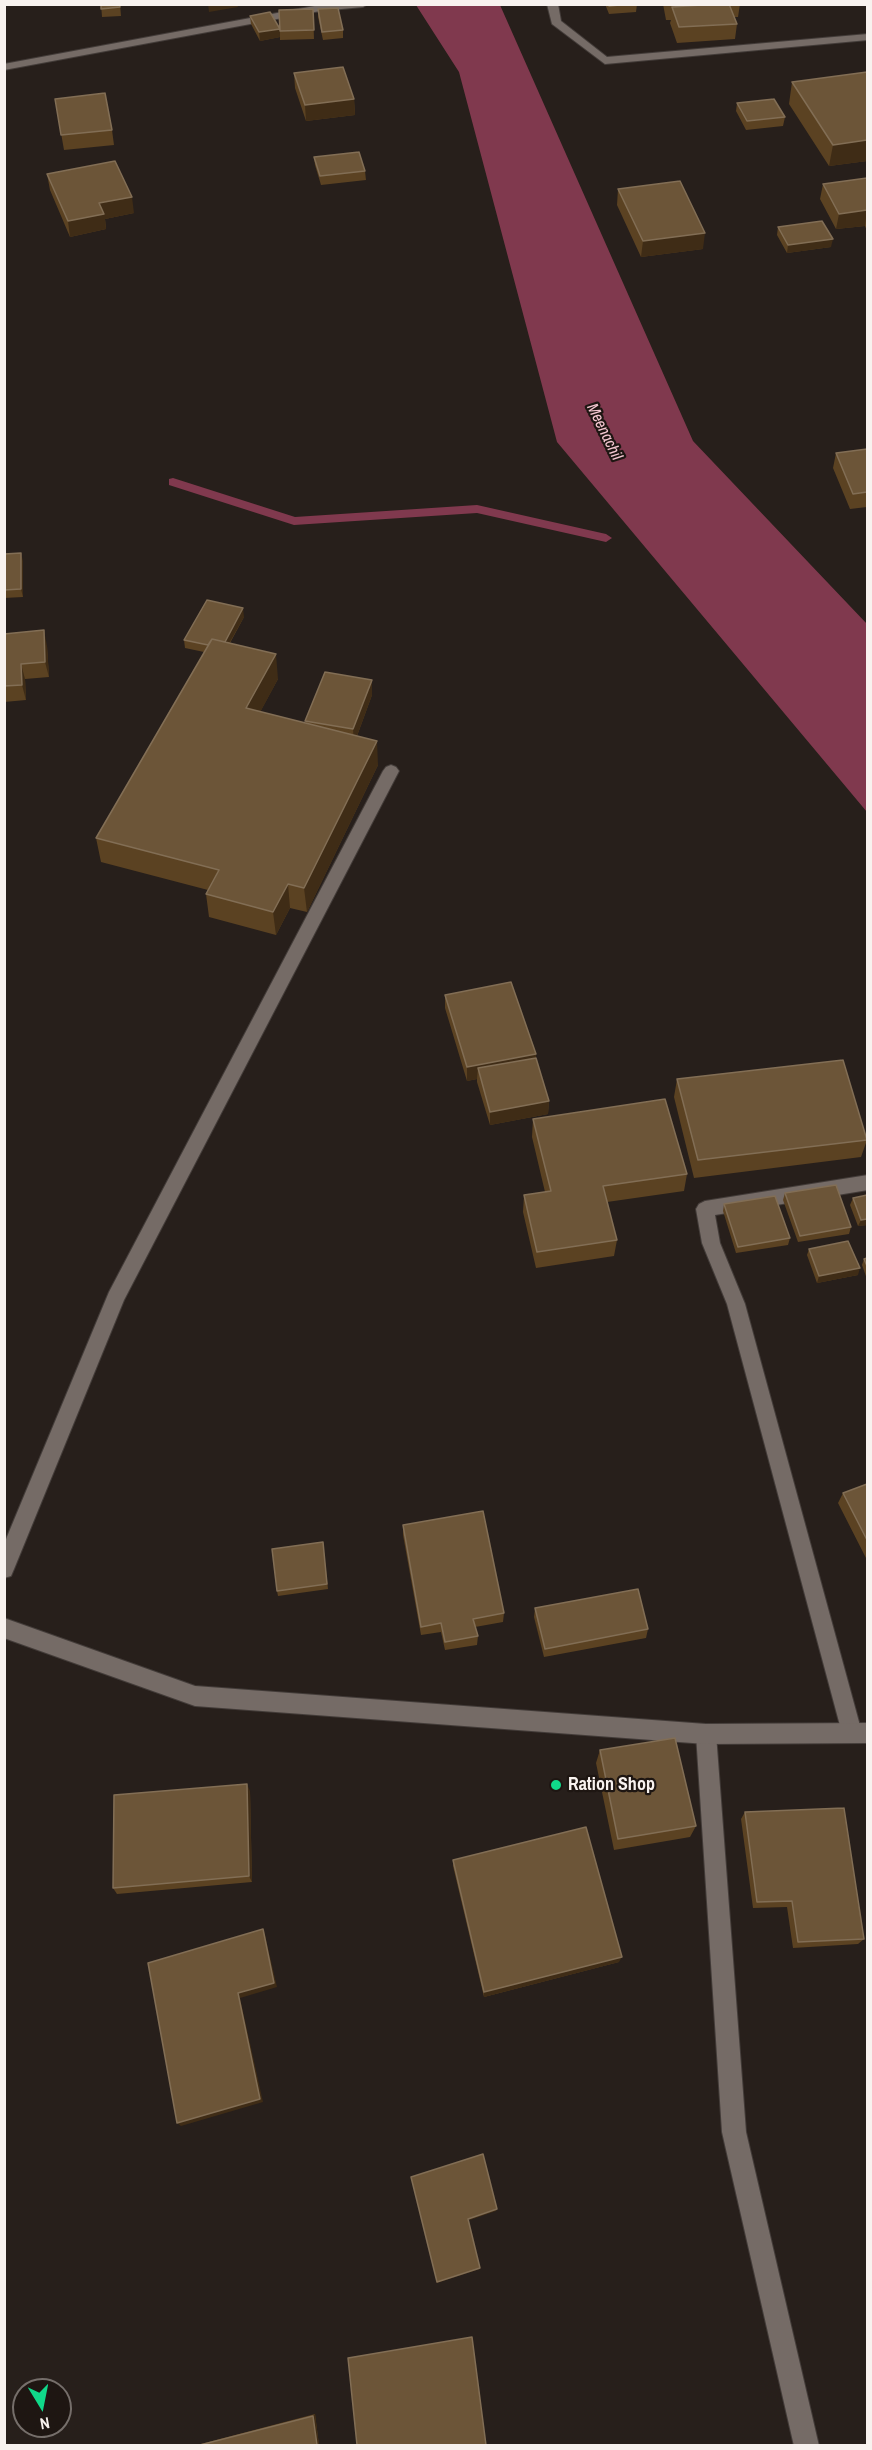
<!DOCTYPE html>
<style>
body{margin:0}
#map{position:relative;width:872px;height:2450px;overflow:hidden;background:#271f1b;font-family:"Archivo Narrow",sans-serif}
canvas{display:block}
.frame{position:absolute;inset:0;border:6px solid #f8f2ef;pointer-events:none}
.north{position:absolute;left:12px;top:2378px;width:60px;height:60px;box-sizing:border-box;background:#1e1612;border:2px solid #756e6a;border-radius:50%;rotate:170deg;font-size:16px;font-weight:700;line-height:24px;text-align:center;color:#f8f2ef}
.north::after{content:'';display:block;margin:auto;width:21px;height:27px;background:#10d98a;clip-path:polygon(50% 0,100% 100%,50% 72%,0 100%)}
</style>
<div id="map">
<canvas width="872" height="2450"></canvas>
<div class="frame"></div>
<div class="north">N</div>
</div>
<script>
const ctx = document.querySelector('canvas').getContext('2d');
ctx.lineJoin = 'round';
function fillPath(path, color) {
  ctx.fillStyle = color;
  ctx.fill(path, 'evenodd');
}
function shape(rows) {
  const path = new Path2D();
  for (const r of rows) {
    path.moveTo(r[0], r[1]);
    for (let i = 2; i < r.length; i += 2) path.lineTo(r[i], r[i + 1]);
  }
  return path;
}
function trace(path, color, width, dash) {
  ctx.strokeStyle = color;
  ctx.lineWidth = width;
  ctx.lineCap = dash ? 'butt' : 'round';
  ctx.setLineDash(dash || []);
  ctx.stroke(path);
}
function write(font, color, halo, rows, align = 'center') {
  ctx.font = font + ' "Archivo Narrow",sans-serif';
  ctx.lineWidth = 4.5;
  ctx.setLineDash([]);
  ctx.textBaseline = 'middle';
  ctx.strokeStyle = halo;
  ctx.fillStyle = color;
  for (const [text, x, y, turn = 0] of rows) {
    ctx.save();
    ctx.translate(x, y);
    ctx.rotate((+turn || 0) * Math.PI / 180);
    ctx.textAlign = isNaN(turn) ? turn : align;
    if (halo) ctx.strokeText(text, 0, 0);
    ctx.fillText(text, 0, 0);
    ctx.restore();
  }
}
fillPath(shape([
 [416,5,500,5,693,441,867,624,867,812,557,442,459,72]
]), '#80394e');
fillPath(shape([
 [173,478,295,517,477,505,606,534,612,538,606,542,477,513,294,525,169,485,169,479,173,478]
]), '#80394e');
const street = shape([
 [368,4,363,7,320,11,4,70,4,64,320,5,368,4],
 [547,4,558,4,561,21,607,57,868,34,868,40,605,64,552,24,547,4],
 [391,765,396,767,399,771,124,1300,14,1569,11,1576,4,1578,4,1544,109,1292,383,771,386,767,391,765],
 [868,1175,868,1190,715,1215,720,1243,745,1304,862,1733,859,1740,852,1743,845,1740,842,1733,727,1304,702,1243,696,1209,699,1204,705,1201,868,1175],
 [706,1724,713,1727,716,1734,746,2132,819,2446,794,2446,722,2132,696,1734,699,1727,706,1724]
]);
const secondary = shape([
 [4,1618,195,1686,706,1724,868,1723,868,1743,706,1744,195,1706,4,1638,4,1618]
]);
trace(street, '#433c39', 2);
trace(secondary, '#433c39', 2);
fillPath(street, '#756b66');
fillPath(secondary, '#756b66');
fillPath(shape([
 [101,4,120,4,121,16,102,17],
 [605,4,637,4,636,12,609,14],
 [663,4,740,4,738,17,734,17,737,24,735,39,677,43,670,23,671,20,666,20],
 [313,9,314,39,280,40,280,37,260,41,251,24,250,16,280,29],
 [318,9,343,30,343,38,323,40,318,17],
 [294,73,354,99,355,115,306,121,295,88],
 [867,73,867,161,829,166,789,104,792,82],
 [55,99,112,130,114,145,64,150],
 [737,103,785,117,783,126,746,130,736,111],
 [314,157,365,171,366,180,321,185,315,165],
 [47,174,134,213,105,219,106,229,70,237,50,190],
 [867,178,867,231,865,226,836,229,820,199,823,184],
 [618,189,703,249,641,257,617,205],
 [778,227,831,247,787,253,777,235],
 [867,449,867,507,850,509,833,468,836,453],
 [4,554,23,561,23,597,4,598],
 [244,617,230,643,278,679,260,712,306,723,305,721,372,680,372,695,357,736,378,765,307,912,290,908,276,935,209,917,206,894,208,890,101,862,96,838,204,652,185,648,184,640],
 [4,634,47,646,49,677,25,679,26,700,4,702],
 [445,995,536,1054,536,1058,549,1101,548,1114,490,1125,477,1082,477,1079,467,1081,445,1008],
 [677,1079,867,1140,861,1157,694,1178,674,1097],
 [533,1119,687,1174,684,1191,607,1202,617,1240,614,1256,536,1268,523,1212,524,1195,545,1192,532,1137],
 [785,1193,851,1227,849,1234,798,1242,783,1200],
 [853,1198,867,1225,858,1226,850,1205],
 [724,1204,790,1238,788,1245,736,1253,723,1211],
 [809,1249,858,1275,817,1283,807,1255],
 [867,1258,867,1279,862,1265,864,1259],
 [867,1484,867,1560,838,1503,843,1493],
 [403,1525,504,1613,503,1622,475,1627,478,1636,477,1645,445,1650,441,1632,421,1635,403,1535],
 [323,1542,328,1589,278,1596,277,1591],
 [535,1608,648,1629,646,1638,544,1657,534,1617],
 [600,1750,696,1826,690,1837,614,1850,596,1763],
 [250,1791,252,1882,117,1894,113,1888],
 [745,1812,864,1939,858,1944,793,1948,787,1907,753,1908,741,1819],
 [453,1860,619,1962,484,1997,453,1866],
 [315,2414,319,2445,197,2445]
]), '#5b4222');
fillPath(shape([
 [208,4,237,4,238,7,209,12],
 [280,29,280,37,260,41,259,32],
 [354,99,355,115,306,121,305,105],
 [867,140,867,161,829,166,833,145],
 [132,197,134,213,105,219,106,229,70,237,68,221,99,203],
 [867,210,865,226,836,229,839,214],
 [705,233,703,249,641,257,643,241],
 [833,239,831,247,787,253,788,245],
 [21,553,23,561,23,597,21,589],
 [243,608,244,617,222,656,221,648],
 [44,630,47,646,49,677,45,662],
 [276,654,278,679,249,733,246,708],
 [21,664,25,679,26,700,22,685],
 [372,680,372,695,354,744,353,729],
 [377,741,378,765,307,912,304,888],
 [288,884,290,908,276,935,273,912],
 [536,1054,535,1067,478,1068,477,1079,467,1081,467,1067],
 [549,1101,548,1114,490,1125,490,1112],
 [867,1219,867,1225,858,1226,861,1220],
 [860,1268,858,1275,817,1283,819,1276],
 [247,1784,250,1791,252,1882,249,1876],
 [263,1929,265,1935,277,1987,240,1998,263,2102,181,2126,177,2123,238,1993],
 [622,1957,619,1962,484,1997,484,1992],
 [497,2209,496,2211,467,2221,468,2219],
 [480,2268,480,2269,437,2283,437,2282],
 [315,2414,319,2445,317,2445,313,2416]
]), '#3f2c16');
const building = shape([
 [101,4,119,4,120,7,101,9,101,4],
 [609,4,631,4,609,6,609,4],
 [717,4,729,4,737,24,679,27,672,7,717,4],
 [338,8,343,30,322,32,318,9,338,8],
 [313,9,314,30,280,31,279,10,313,9],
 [270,12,280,29,259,32,250,16,270,12],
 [343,67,354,99,305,105,294,73,343,67],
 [867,72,867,140,833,145,792,82,867,72],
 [105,93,112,130,61,135,55,99,105,93],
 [774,99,785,117,747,121,737,103,774,99],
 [359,152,365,171,320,176,314,157,359,152],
 [115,161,132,197,99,203,104,214,68,221,47,174,115,161],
 [867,178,867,210,839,214,823,184,867,178],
 [680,181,705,233,643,241,618,189,680,181],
 [822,221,833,239,788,245,778,227,822,221],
 [867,449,867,492,853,494,836,453,867,449],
 [21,553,21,589,4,590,4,554,21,553],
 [207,600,243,608,225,642,212,639,208,645,184,640,207,600],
 [44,630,45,662,21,664,22,685,4,686,4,634,44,630],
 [212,639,276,654,246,708,377,741,304,888,288,884,273,912,206,894,219,870,96,838,212,639],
 [325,672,372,680,353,729,305,721,325,672],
 [511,982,536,1054,467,1067,445,995,511,982],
 [536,1058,549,1101,490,1112,478,1068,536,1058],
 [843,1060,867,1140,698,1160,677,1079,843,1060],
 [665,1099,687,1174,603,1186,617,1240,537,1252,524,1195,551,1191,533,1119,665,1099],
 [836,1185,851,1227,800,1236,785,1193,836,1185],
 [867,1195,867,1219,861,1220,853,1198,867,1195],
 [775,1196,790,1238,738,1247,724,1204,775,1196],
 [848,1241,860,1268,819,1276,809,1249,848,1241],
 [867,1258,867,1266,864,1259,867,1258],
 [867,1484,867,1540,843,1493,867,1484],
 [483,1511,504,1613,473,1619,478,1636,445,1642,441,1623,421,1627,403,1525,483,1511],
 [323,1542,327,1584,277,1591,272,1549,323,1542],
 [638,1589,648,1629,545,1649,535,1608,638,1589],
 [675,1738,696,1826,618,1839,600,1750,675,1738],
 [247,1784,249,1876,113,1888,114,1795,247,1784],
 [844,1808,864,1939,798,1942,792,1901,757,1902,745,1812,844,1808],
 [586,1827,622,1957,484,1992,453,1860,586,1827],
 [263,1929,274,1983,238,1993,260,2099,177,2123,148,1963,263,1929],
 [483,2154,497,2209,468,2219,480,2268,437,2282,411,2177,483,2154],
 [472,2337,486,2445,357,2445,348,2358,472,2337],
 [313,2416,317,2445,200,2445,313,2416]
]);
fillPath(building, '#6c5538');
trace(building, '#826e55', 1.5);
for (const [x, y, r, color] of [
 [556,1785,6,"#10d98a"]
]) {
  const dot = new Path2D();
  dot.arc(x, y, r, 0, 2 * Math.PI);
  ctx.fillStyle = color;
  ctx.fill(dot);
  trace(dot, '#1e1612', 2);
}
write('italic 16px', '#f4c7d1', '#1e1612', [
 ["Meenachil",604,432,64]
]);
write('bold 18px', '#f8f2ef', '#1e1612', [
 ["Ration Shop",568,1785]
], 'left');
</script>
